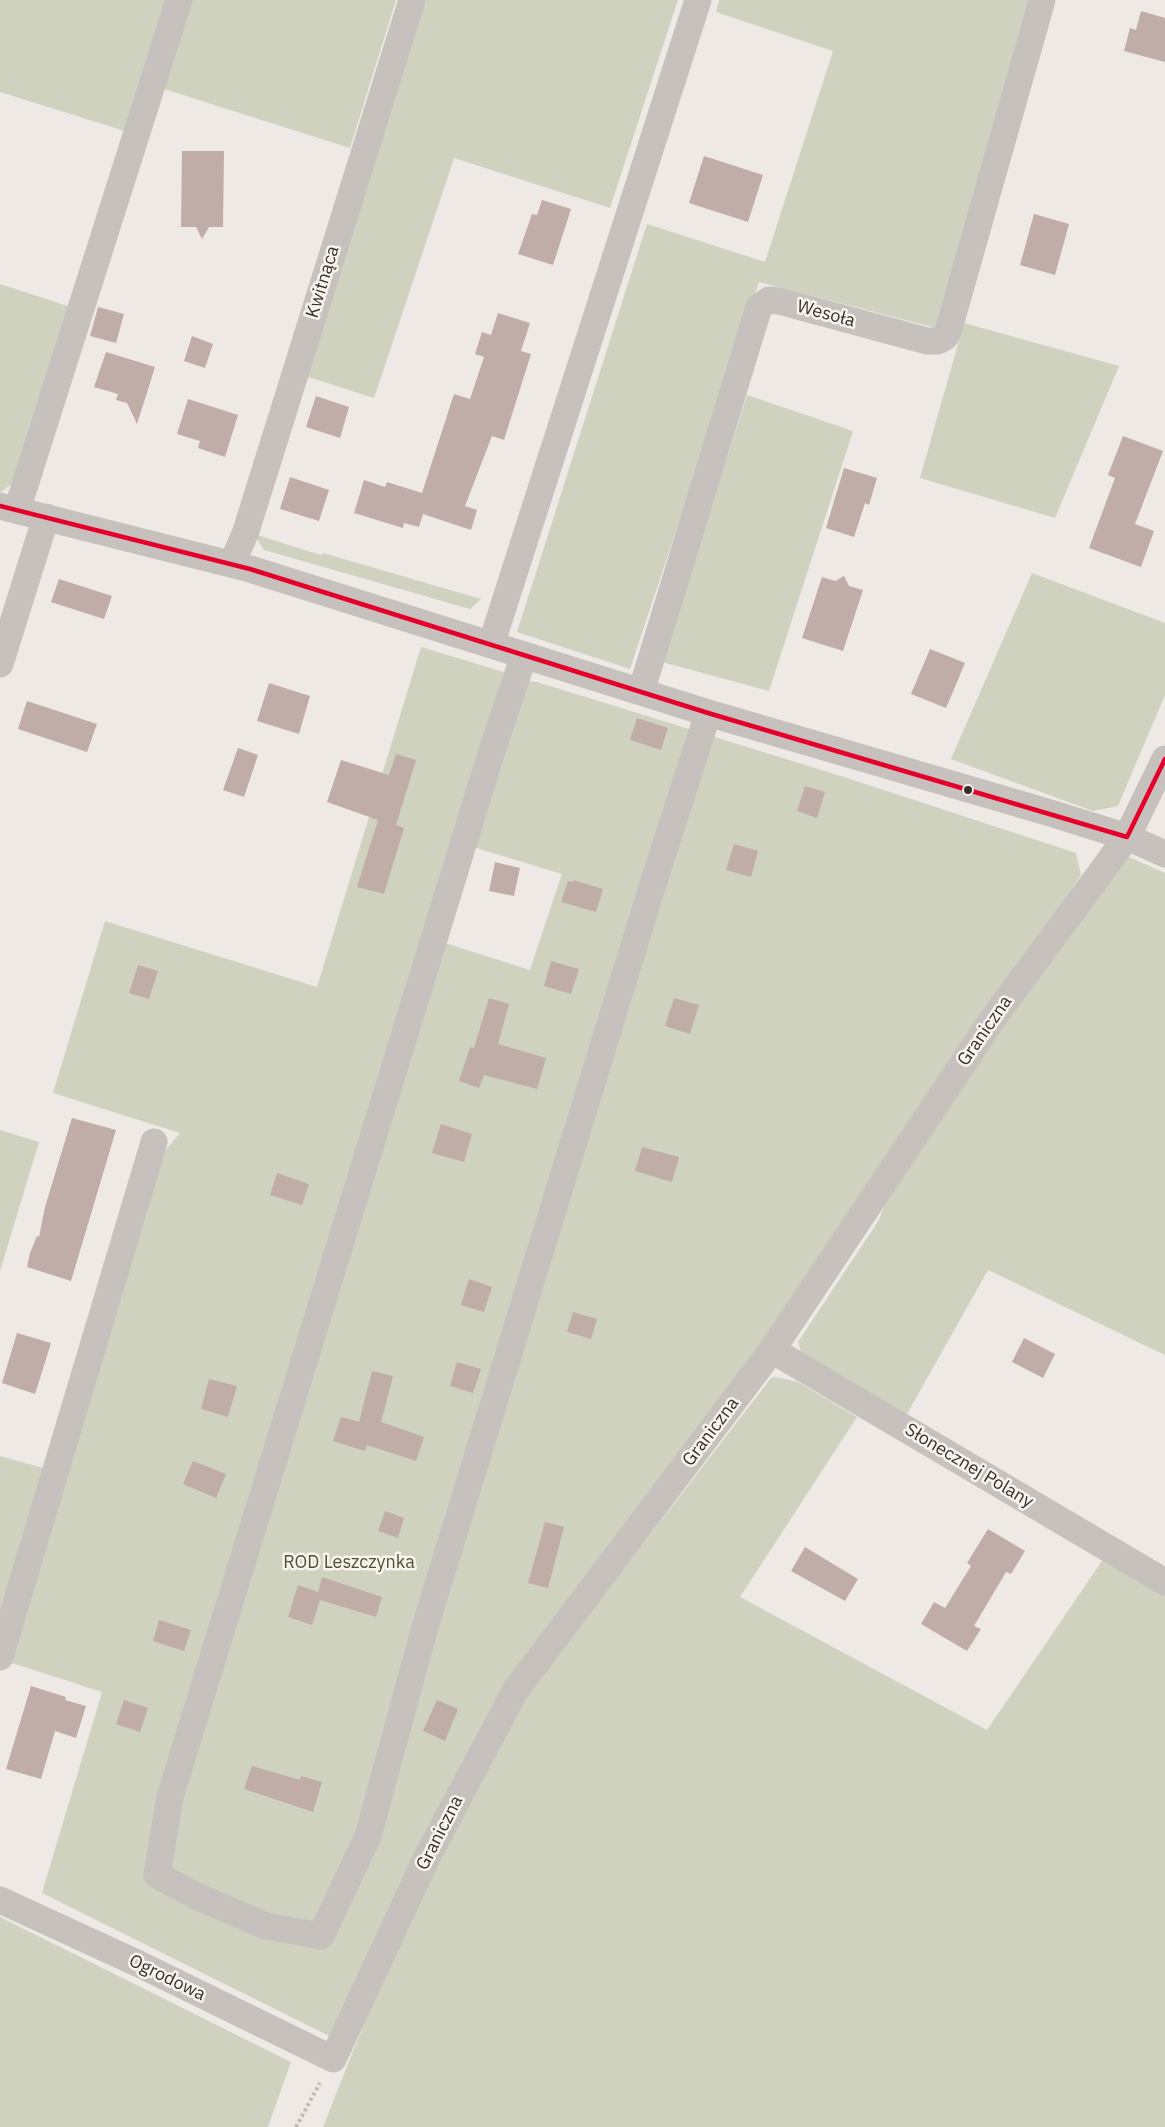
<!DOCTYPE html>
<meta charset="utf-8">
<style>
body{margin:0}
canvas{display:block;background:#eee9e4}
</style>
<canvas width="1165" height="2127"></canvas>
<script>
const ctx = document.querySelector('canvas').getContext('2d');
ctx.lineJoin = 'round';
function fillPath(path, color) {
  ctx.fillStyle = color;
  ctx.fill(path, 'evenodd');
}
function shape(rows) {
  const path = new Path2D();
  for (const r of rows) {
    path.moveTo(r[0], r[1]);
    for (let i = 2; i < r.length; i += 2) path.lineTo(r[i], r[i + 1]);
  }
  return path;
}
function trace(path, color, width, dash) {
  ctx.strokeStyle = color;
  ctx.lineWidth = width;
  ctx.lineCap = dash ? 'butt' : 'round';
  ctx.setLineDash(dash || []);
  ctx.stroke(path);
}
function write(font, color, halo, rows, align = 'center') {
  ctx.font = font + ' "IBM Plex Sans",sans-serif';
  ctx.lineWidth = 5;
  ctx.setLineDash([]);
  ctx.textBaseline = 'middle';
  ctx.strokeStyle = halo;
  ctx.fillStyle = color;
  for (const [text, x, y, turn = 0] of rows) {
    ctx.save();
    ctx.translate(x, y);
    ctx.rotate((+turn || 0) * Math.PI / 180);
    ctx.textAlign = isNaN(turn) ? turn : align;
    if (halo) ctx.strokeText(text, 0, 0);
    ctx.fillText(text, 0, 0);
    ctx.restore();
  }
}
fillPath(shape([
 [0,0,168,0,125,131,0,92],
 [192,0,396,0,350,148,164,89],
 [423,0,678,0,610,208,454,158,374,398,305,376],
 [719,0,1028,0,936,328,759,282,630,669,517,632,647,224,765,262,833,51,716,12],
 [0,284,71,307,13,483,0,493],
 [964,323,1119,366,1055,518,920,478],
 [747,395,853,431,769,691,662,662],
 [254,534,321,555,323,553,481,599,470,609,264,550],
 [1032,573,1165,623,1165,695,1118,806,1093,811,951,759],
 [421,647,504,672,423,936,530,970,562,874,473,847,525,681,537,682,844,777,1076,853,1081,875,824,1260,594,1564,494,1702,434,1817,331,2037,42,1893,102,1692,12,1663,165,1151,180,1133,53,1093,105,921,317,987],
 [1129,857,1165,873,1165,1355,988,1270,907,1414,802,1356,798,1342,879,1220,895,1176,978,1051],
 [0,1130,39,1142,0,1271],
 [776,1377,798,1382,857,1417,740,1597,987,1730,1104,1558,1165,1595,1165,2127,323,2127,355,2046,432,1865,518,1706,771,1378],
 [0,1456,43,1468,0,1621],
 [0,1917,291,2062,268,2127,0,2127]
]), '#d0d2c0');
fillPath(shape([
 [1141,11,1165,18,1165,62,1124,51,1130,28,1136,30],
 [182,151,224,151,223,227,209,227,202,239,196,227,181,227],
 [704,156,763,175,748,222,689,203],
 [542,200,571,209,553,265,518,254,532,214,537,215],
 [1034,214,1069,224,1055,275,1020,265],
 [98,307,124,314,116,343,90,336],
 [498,313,530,323,521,351,531,354,504,440,492,436,465,506,477,510,471,530,423,514,419,527,404,523,403,528,354,513,364,480,385,487,387,482,422,493,454,394,470,399,484,357,475,354,482,332,491,335],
 [192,336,213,344,205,368,184,361],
 [106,352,155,367,137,424,127,403,116,400,118,394,94,387],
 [316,396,349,407,340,438,306,427],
 [188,399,238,415,225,457,198,448,200,441,177,434],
 [1123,436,1163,451,1135,524,1154,531,1141,567,1089,548,1115,478,1108,475],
 [844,468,877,478,869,505,865,503,854,537,826,528],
 [290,477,329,490,319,521,280,509],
 [844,576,849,586,863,590,843,651,802,638,822,577,835,581],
 [59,579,112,596,104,619,51,602],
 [930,649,965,663,946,708,911,694],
 [269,683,310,696,299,734,257,721],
 [27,701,97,724,87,752,18,729],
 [637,718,668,728,661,750,630,740],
 [238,748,258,755,244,797,223,790],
 [396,754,416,760,396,825,404,828,384,894,357,887,378,820,327,802,341,760,389,775],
 [805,786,825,792,817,818,797,811],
 [734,844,758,851,751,877,726,870],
 [495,862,520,868,514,896,489,891],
 [573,880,603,889,596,912,561,902,568,881,573,882],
 [551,961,579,969,571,994,544,986],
 [138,965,158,971,149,999,129,993],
 [489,998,509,1004,498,1044,546,1058,537,1089,484,1075,479,1088,459,1081,470,1047,474,1048],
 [674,998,699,1005,690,1034,665,1026],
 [72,1118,116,1130,71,1281,27,1267,30,1253,37,1236,39,1237,45,1207],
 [441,1124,472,1134,464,1162,432,1153],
 [642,1147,679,1157,672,1182,635,1171],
 [277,1173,309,1184,302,1205,270,1195],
 [469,1279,492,1287,484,1312,461,1305],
 [573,1312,597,1319,591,1339,567,1332],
 [17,1333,51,1343,35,1394,2,1383],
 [1024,1338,1055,1354,1043,1378,1012,1362],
 [457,1362,481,1369,473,1393,450,1386],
 [372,1371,393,1376,381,1422,424,1437,416,1461,367,1445,365,1451,333,1441,341,1417,359,1422],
 [209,1379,237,1386,228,1417,201,1409],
 [193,1461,226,1474,216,1498,183,1484],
 [385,1511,404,1518,398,1538,378,1531],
 [545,1522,564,1527,548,1588,528,1583],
 [988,1529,1025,1551,1011,1574,1006,1572,974,1626,981,1629,967,1651,921,1624,934,1602,945,1608,971,1566,967,1563],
 [805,1547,858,1579,845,1601,791,1571],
 [322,1577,382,1597,376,1617,320,1600,312,1625,288,1617,298,1585,318,1592],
 [159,1620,191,1630,184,1651,153,1641],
 [31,1686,66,1697,65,1700,86,1706,76,1738,55,1731,41,1779,6,1769],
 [124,1700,148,1708,140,1732,116,1724],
 [437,1700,458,1709,445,1741,423,1731],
 [252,1766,300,1780,301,1776,322,1782,313,1812,244,1789]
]), '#c0ada8');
trace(shape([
 [296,2127,320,2083]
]), '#c0bab6', 4, [3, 3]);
trace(shape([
 [0,506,250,569,708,713,1047,812,1127,837,1165,854],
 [17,510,179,0],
 [232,564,246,531,412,0],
 [491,645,698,0],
 [524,655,490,757,170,1797,157,1875,196,1896,266,1926,321,1936,368,1836,425,1627,648,900,708,713],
 [0,664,46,517],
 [641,692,759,307,769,300,779,301,927,341,938,341,945,337,948,332,1042,0],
 [772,1350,1165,1582],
 [0,1657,154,1142],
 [0,1900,139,1964,333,2059,427,1857,515,1691,772,1350,994,1017,1127,837,1165,759]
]), '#c7c1bd', 27);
trace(shape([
 [0,506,250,569,708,713,1127,837],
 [1127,837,1165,759]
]), '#e4002b', 4.5);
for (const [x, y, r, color] of [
 [968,790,5,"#382e2b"]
]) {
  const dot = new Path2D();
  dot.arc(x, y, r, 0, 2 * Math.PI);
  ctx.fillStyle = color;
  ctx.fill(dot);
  trace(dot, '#f9f3ed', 2);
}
write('18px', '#382e2b', '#f9f3ed', [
 ["Kwitnąca",323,282,-73],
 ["Wesoła",826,314,15],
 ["Graniczna",985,1031,-55],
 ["Graniczna",711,1432,-53],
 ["Słonecznej Polany",969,1466,31],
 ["Graniczna",440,1833,-63],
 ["Ogrodowa",167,1978,26]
]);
write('18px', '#4a5431', '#f9f3ed', [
 ["ROD Leszczynka",349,1563]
]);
</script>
